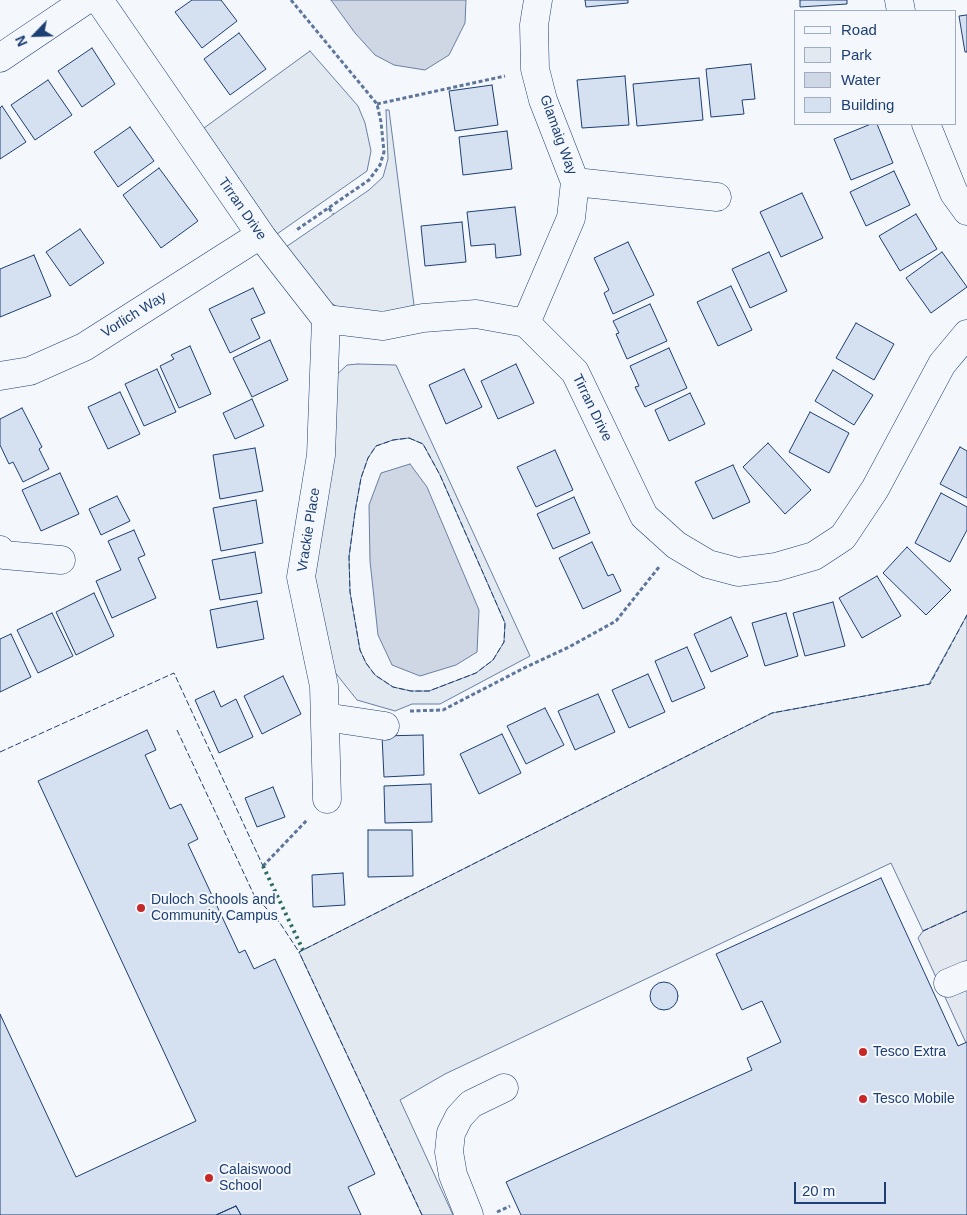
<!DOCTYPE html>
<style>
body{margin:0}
#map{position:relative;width:967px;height:1215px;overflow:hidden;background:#f4f7fb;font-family:Helvetica,sans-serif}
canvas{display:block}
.legend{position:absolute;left:794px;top:10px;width:162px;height:115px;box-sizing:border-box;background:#f4f7fb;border:1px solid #9eadc5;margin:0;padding:6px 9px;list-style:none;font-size:15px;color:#1d3f73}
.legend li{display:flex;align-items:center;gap:10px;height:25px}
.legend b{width:25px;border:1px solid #9eadc5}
.north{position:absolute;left:10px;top:10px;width:50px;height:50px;-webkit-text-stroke:4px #f4f7fb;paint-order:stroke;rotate:246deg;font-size:14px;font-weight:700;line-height:20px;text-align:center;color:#1d3f73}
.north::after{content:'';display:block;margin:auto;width:18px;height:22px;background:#1d3f73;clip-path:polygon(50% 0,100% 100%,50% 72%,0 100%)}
.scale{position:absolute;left:794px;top:1182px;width:92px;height:22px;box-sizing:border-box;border:2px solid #1d3f73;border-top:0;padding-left:6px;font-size:15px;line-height:18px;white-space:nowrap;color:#1d3f73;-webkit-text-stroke:4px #f4f7fb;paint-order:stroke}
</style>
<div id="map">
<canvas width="967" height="1215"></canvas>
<ul class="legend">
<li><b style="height:6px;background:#f4f7fb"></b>Road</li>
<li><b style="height:14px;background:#e3e9f0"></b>Park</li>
<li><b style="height:14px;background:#cfd7e4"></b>Water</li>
<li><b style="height:14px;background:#d5e0f0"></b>Building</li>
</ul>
<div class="north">N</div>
<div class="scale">20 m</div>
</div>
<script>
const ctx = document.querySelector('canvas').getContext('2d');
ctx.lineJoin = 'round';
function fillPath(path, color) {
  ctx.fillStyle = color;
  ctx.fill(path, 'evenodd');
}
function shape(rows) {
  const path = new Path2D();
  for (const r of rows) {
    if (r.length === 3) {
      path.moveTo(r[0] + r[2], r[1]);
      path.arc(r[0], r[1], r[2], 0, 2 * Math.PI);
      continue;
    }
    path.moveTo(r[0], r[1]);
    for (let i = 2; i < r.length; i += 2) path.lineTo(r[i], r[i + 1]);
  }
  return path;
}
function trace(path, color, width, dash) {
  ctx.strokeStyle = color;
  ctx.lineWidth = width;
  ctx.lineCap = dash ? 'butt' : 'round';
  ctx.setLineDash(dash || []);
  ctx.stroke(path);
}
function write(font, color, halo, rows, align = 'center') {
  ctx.font = font + ' Helvetica,sans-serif';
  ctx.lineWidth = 4;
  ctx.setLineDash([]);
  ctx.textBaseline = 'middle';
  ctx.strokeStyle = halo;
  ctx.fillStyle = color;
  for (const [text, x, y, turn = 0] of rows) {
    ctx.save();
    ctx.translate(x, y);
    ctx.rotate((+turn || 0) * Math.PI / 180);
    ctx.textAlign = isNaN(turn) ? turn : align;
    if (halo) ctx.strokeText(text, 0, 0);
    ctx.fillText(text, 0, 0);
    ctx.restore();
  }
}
const green = shape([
 [310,51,358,106,365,123,371,151,367,171,277,234,204,128,310,51],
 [386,110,389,110,414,305,399,311,380,313,339,308,326,300,283,249,369,190,383,177,388,159,386,110],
 [358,364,396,365,530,656,440,704,412,704,395,711,357,700,330,666,312,576,330,381,347,365,358,364],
 [409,438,423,444,440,475,505,623,504,642,493,660,476,673,429,691,411,691,393,687,375,675,366,663,360,650,350,592,349,557,355,512,361,478,368,458,376,446,393,440,409,438],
 [967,615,967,911,923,931,891,863,445,1074,400,1100,453,1215,422,1215,299,952,772,713,929,684,967,615]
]);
fillPath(green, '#e3e9f0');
trace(green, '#687fa3', 1);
const parking = shape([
 [967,911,967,1042,966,1043,918,938,923,931,967,911]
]);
fillPath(parking, '#e3e8f0');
trace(parking, '#687fa3', 1);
const water = shape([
 [331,0,466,0,465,23,449,55,425,70,394,65,375,55,355,33,331,0],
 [410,464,427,487,479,610,477,652,456,665,420,676,392,665,378,635,370,561,369,505,381,473,410,464]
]);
fillPath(water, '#cfd7e4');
trace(water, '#687fa3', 1);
const building = shape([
 [192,0,221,0,237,21,202,48,175,12,192,0],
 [585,0,628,0,628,3,586,7,585,0],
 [800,0,847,0,847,4,800,7,800,0],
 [967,15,967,52,965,52,959,16,967,15],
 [239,33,266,69,230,95,204,59,239,33],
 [92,48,115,84,82,107,58,71,92,48],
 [751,64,755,99,742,100,744,114,711,117,706,69,751,64],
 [625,76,629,125,582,128,577,80,625,76],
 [699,78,703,120,637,126,633,84,699,78],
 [48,80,72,115,35,140,11,105,48,80],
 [492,85,498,125,455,131,449,91,492,85],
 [2,106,26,142,0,159,0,108,2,106],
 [871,124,877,124,893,163,851,180,834,139,871,124],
 [130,127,154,161,118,187,94,152,130,127],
 [507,131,512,169,463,175,459,137,507,131],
 [159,168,198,221,161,248,123,195,159,168],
 [894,171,910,205,866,226,850,192,894,171],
 [802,193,823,238,781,257,760,212,802,193],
 [515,207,521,255,496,258,495,244,471,246,467,212,515,207],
 [916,214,937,249,900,271,879,236,916,214],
 [462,222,466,262,425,266,421,226,462,222],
 [80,229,104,263,70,286,46,252,80,229],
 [628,242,654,295,613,314,604,293,609,290,594,258,628,242],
 [769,252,787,291,750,308,732,269,769,252],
 [942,252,967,287,931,313,906,278,942,252],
 [34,255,51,296,0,317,0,269,34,255],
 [731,286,752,330,718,346,697,302,731,286],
 [253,288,265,313,251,319,260,338,230,353,209,309,253,288],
 [650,304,667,341,627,359,616,334,619,333,613,321,650,304],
 [856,323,894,344,874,380,836,358,856,323],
 [270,340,288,380,252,397,233,358,270,340],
 [190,346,211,394,179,408,160,366,174,359,171,355,190,346],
 [669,348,687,388,645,407,635,387,639,386,630,366,669,348],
 [516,364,534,403,498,419,481,381,516,364],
 [157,369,176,412,144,426,125,384,157,369],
 [464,369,482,407,446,424,429,385,464,369],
 [833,370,873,395,854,425,815,401,833,370],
 [120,392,140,434,108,449,88,407,120,392],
 [690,393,705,424,669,441,655,410,690,393],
 [252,399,264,426,235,439,223,413,252,399],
 [22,408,42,447,39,449,49,469,23,482,13,462,9,464,0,445,0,419,22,408],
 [810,412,849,433,829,473,789,452,810,412],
 [768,443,811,490,785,514,743,467,768,443],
 [960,447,967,451,967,498,940,484,960,447],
 [255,448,263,491,220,499,213,455,255,448],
 [555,450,573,490,536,507,517,467,555,450],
 [733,465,750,502,713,519,695,482,733,465],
 [60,473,79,514,41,531,22,490,60,473],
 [941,493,967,507,967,530,950,562,915,543,941,493],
 [117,496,130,521,101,535,89,509,117,496],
 [574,497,590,533,553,549,537,514,574,497],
 [256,500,263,543,221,551,213,508,256,500],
 [134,530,145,555,138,558,156,598,112,618,96,581,121,570,108,541,134,530],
 [592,542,608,576,613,574,621,591,583,609,559,558,592,542],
 [907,547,951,590,926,615,883,573,907,547],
 [255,552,262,593,220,600,212,560,255,552],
 [877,576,901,616,862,638,839,598,877,576],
 [94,593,114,636,76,655,56,612,94,593],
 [257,601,264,639,217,648,210,610,257,601],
 [833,602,845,646,805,656,793,613,833,602],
 [52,613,73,656,38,673,17,630,52,613],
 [786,613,798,656,765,666,752,623,786,613],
 [731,617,748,656,711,672,694,634,731,617],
 [11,634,31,677,0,692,0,639,11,634],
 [687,647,705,688,672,702,655,661,687,647],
 [648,674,665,712,629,728,612,690,648,674],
 [283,676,301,714,262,734,244,696,283,676],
 [214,691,221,707,236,699,253,737,219,753,195,700,214,691],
 [598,694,615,732,575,750,558,711,598,694],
 [545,708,564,745,526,764,507,726,545,708],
 [147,730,156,750,145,755,170,809,181,804,198,839,188,844,239,953,245,950,254,969,275,959,375,1174,348,1187,361,1215,241,1215,236,1206,216,1215,0,1215,0,1014,76,1177,196,1121,38,781,147,730],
 [502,734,521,773,479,794,460,754,502,734],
 [423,735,424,775,384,777,382,736,423,735],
 [431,784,432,822,385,823,384,786,431,784],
 [273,787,285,817,257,827,245,798,273,787],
 [368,830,412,830,413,876,368,877,368,830],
 [343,873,345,905,313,907,312,875,343,873],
 [881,878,958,1046,967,1042,967,1215,521,1215,506,1182,752,1070,747,1058,781,1042,762,1001,742,1010,716,954,881,878],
 [664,996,14],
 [236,1206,241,1215,216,1215,236,1206]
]);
fillPath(building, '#d5e0f0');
trace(building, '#1d3f73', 1);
const minor = shape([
 [99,0,262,237,326,319,383,326,423,318,476,314,526,323,575,372,644,516,676,545,708,564,738,572,776,567,814,556,843,537,875,489,942,364,967,334],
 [899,0,901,11],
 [0,58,86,0],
 [926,124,954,193,967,211],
 [575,182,717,197],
 [326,319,321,455,301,577,324,686,327,799],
 [526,323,571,218,575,182,543,100,535,69,534,25,538,0],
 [0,376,30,371,84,347,260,235],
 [0,550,4,555,61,560],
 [325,717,385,726],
 [948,983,967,975],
 [469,1215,453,1175,449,1152,451,1133,459,1117,471,1104,504,1088]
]);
trace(minor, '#1d3f73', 29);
trace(shape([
 [291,0,377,104,381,122,384,152,380,165,369,180,295,231],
 [377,104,505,76],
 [329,208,333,214],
 [410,711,443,710,526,667,569,647,616,621,659,567],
 [263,866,308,819],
 [497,1212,510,1206]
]), '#5e769c', 3, [4, 2.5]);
trace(minor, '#f4f7fb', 28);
trace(shape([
 [263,866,303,950]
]), '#2c6c60', 4, [2.5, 4]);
trace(shape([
 [409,438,423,444,440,475,505,623,504,642,493,660,476,673,429,691,411,691,393,687,375,675,366,663,360,650,350,592,349,557,355,512,361,478,368,458,376,446,393,440,409,438],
 [177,730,254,895,280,923,299,952],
 [0,752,174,673,263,866],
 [923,931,967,911],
 [422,1215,299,952,772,713,930,684,967,615]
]), '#1d3f73', 1, [6, 2.5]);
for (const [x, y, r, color] of [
 [141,908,5,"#c62828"],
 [863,1052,5,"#c62828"],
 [863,1099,5,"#c62828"],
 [209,1178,5,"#c62828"]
]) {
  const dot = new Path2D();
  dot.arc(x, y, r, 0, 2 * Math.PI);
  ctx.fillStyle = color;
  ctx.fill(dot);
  trace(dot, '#f4f7fb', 2);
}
write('14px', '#1d3f73', '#f4f7fb', [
 ["Glamaig Way",558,135,70],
 ["Tirran Drive",242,209,55],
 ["Vorlich Way",134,315,-32],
 ["Tirran Drive",592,408,64],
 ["Vrackie Place",309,530,-81]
]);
write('14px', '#1d3f73', '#f4f7fb', [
 ["Duloch Schools and",151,900],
 ["Community Campus",151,916],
 ["Tesco Extra",873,1052],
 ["Tesco Mobile",873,1099],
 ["Calaiswood",219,1170],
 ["School",219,1186]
], 'left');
</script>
